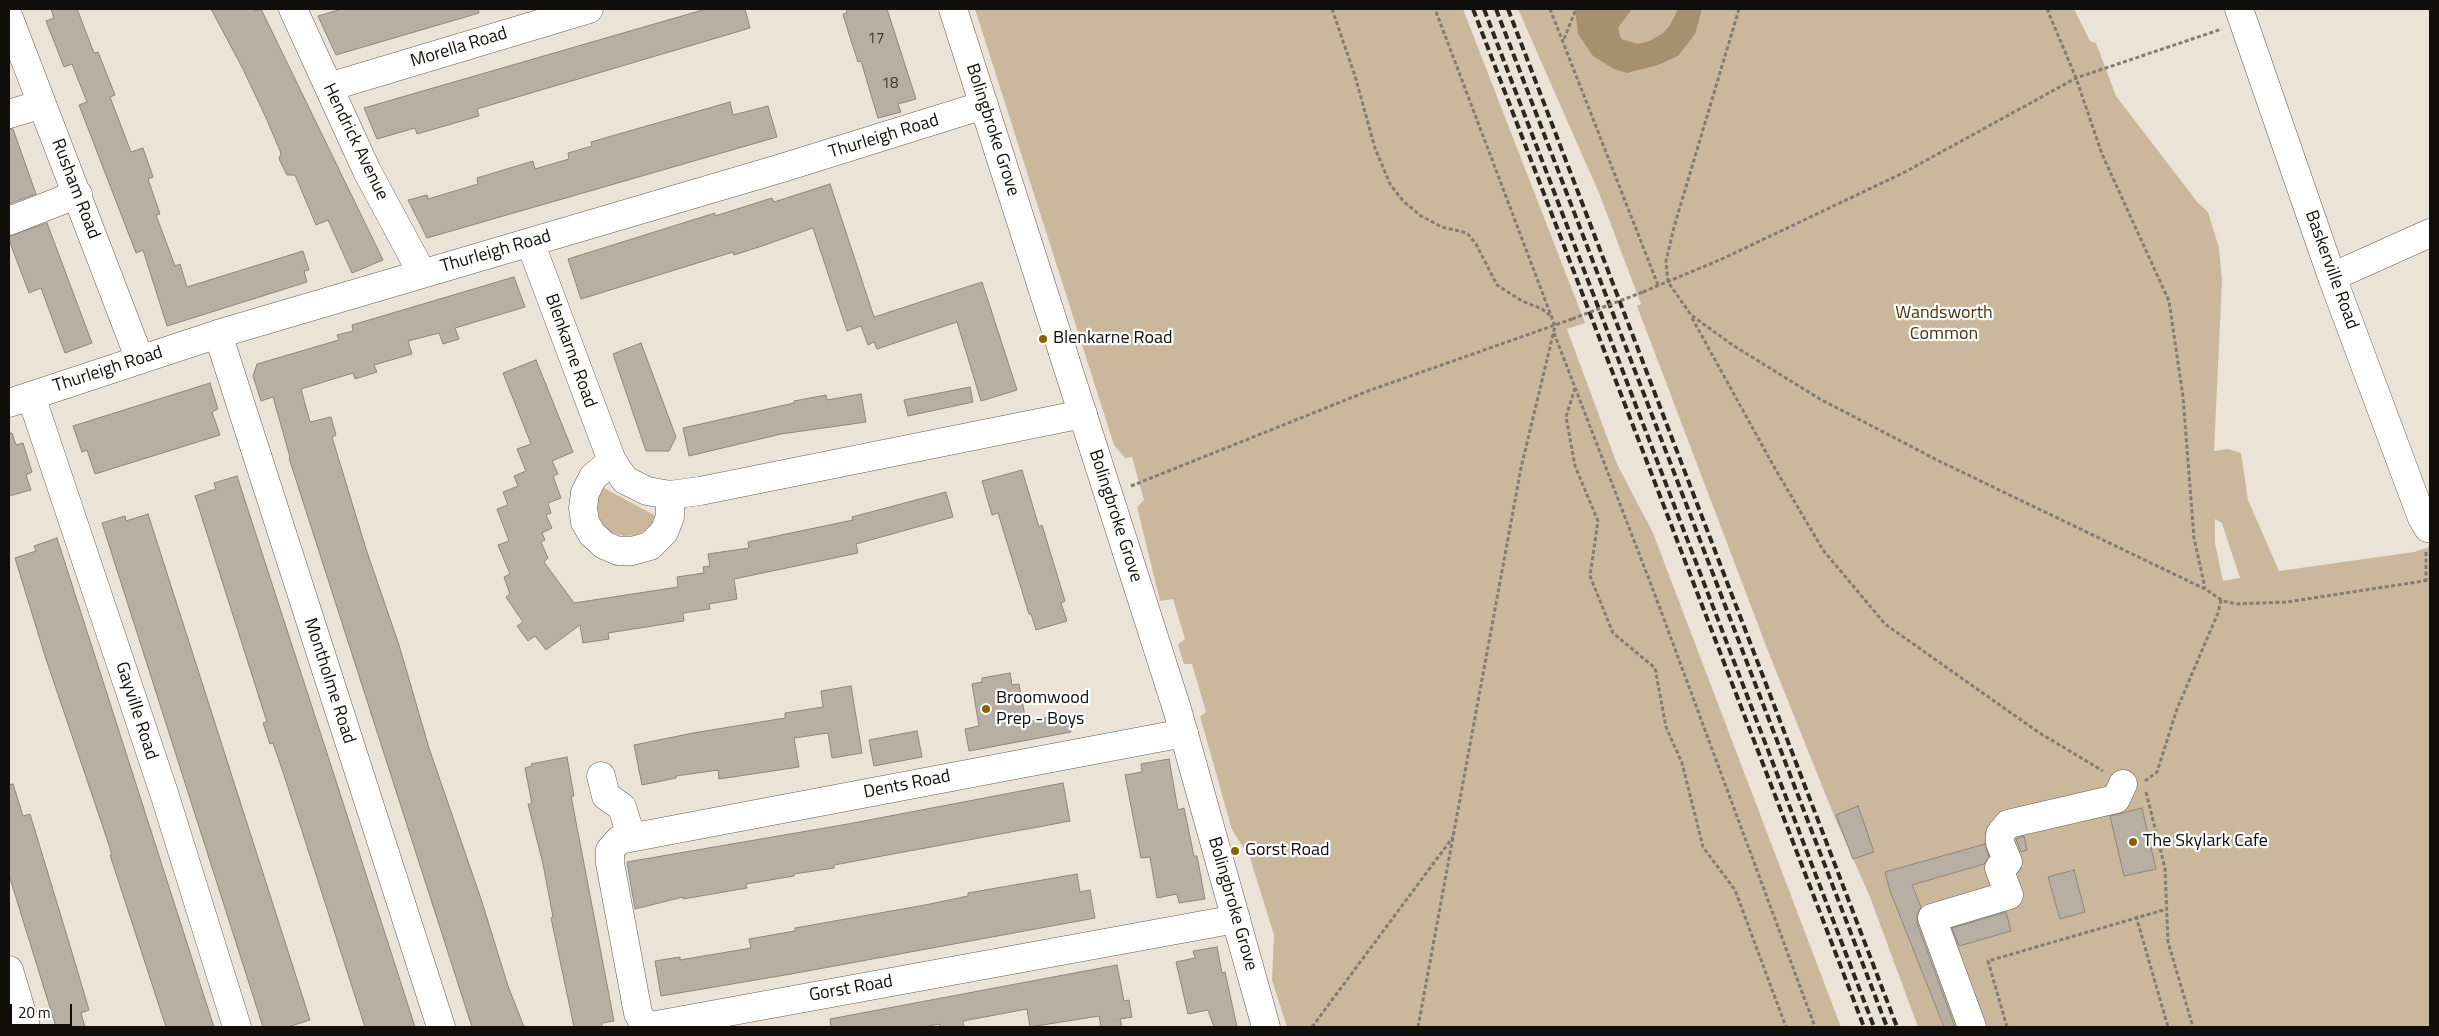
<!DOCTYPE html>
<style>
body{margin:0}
#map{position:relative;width:2439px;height:1036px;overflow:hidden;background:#ebe3d7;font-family:"Titillium Web",sans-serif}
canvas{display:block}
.frame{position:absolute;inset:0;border:10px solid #100e0a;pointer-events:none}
.scale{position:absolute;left:10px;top:1004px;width:62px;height:22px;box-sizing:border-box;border:2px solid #100e0a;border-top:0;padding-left:6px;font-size:15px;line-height:18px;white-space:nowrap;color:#100e0a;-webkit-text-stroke:4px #fff;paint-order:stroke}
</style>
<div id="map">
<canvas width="2439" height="1036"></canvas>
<div class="frame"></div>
<div class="scale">20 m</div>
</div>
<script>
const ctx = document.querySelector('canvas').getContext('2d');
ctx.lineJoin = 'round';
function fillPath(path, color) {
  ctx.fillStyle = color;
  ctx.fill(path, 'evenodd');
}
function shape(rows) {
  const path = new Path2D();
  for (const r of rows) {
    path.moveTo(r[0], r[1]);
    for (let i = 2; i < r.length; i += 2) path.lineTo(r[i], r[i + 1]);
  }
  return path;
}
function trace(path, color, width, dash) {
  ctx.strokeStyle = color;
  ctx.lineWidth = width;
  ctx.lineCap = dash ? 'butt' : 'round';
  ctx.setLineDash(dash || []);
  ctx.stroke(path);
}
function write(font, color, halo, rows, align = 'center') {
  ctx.font = font + ' "Titillium Web",sans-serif';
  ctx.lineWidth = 4.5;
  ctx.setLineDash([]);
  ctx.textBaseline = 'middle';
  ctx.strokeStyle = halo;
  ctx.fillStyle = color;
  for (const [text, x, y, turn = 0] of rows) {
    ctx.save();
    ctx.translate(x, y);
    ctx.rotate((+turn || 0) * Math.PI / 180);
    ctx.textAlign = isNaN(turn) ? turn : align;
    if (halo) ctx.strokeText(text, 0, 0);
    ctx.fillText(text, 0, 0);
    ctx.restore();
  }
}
fillPath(shape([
 [975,9,1463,9,1585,323,1567,329,1617,464,1653,533,1841,1027,1287,1027,1272,980,1274,935,1250,858,1232,830,1200,716,1206,712,1192,664,1184,664,1181,655,1178,644,1185,639,1173,599,1160,601,1137,507,1144,500,1132,457,1125,458,1114,445],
 [1518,9,2074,9,2090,41,2096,43,2116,96,2198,203,2208,212,2219,248,2222,281,2214,451,2228,449,2241,453,2248,500,2279,571,2414,552,2430,547,2430,1027,1918,1027,1870,897,1835,818,1768,651,1637,306,1641,304,1599,193],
 [2215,519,2222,523,2240,578,2223,581,2215,543],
 [604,488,654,515,655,522,650,528,637,535,624,536,612,533,603,525,596,513,598,489]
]), '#cbb89c');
fillPath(shape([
 [1575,9,1632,9,1618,28,1621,39,1638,44,1650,41,1663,33,1670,25,1678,9,1702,9,1695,34,1678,56,1658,65,1627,73,1614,69,1593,56,1578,34]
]), '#a6906e');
const building = shape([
 [51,9,77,9,94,53,98,52,115,95,110,97,131,152,143,148,153,177,148,179,160,214,156,215,175,266,180,264,187,287,303,251,309,270,304,271,307,282,167,326,143,250,136,253,79,105,87,102,72,64,64,67,46,21,54,18,51,9],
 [211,9,254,9,255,11,261,9,383,260,352,273,328,220,316,225,295,175,287,175,279,159,281,153,267,120,243,69,211,9],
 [342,9,478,9,479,13,336,55,318,16,342,9],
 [706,9,745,9,750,28,477,109,479,116,417,134,415,128,377,139,364,108,706,9],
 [846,9,887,9,916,99,898,104,901,112,878,118,861,61,858,62,848,31,843,14,847,13,846,9],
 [730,102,733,115,768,106,777,137,427,238,408,200,427,195,428,199,478,184,477,178,533,161,535,169,569,159,568,153,592,146,591,142,730,102],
 [9,129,13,129,36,194,9,204,9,129],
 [830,184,874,317,982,282,1017,390,981,401,957,322,877,349,874,342,868,345,861,326,847,331,813,228,762,246,734,255,733,252,581,299,568,259,715,213,715,216,772,198,774,202,830,184],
 [47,223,92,343,65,353,41,288,29,293,9,240,9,236,47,223],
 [514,277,525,307,455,328,459,339,443,344,439,333,408,341,412,354,374,365,377,372,355,379,353,373,301,389,310,422,331,417,336,435,332,437,366,549,399,645,429,748,481,899,508,986,524,1027,472,1027,289,458,290,457,273,397,261,401,253,376,257,364,339,340,337,335,353,331,352,325,514,277],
 [641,343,676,437,669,451,646,451,613,354,641,343],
 [536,360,573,452,552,461,558,474,553,476,561,498,548,503,551,513,546,515,552,528,542,533,545,540,541,542,548,558,544,562,574,603,678,587,677,577,704,573,703,567,710,566,708,554,749,548,748,542,853,520,852,517,946,492,953,517,856,544,858,553,734,579,737,599,709,604,710,609,683,613,684,621,608,633,609,639,583,643,580,625,546,650,535,636,528,641,517,626,523,622,506,597,510,594,504,577,510,574,498,545,509,541,497,509,508,505,503,492,518,486,514,476,526,471,517,449,531,444,503,373,536,360],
 [210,383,218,409,212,412,220,435,95,474,87,450,82,452,73,426,210,383],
 [970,387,973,402,908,416,904,400,970,387],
 [861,394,866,422,781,434,689,456,683,428,794,403,794,401,826,395,827,400,861,394],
 [9,433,12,433,16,445,23,443,32,472,26,475,31,490,9,496,9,433],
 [1022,470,1039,527,1042,525,1065,601,1061,603,1067,621,1036,630,1031,614,1029,614,998,513,992,515,982,481,1022,470],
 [237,476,336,781,415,1027,365,1027,284,775,273,743,270,744,263,723,267,722,195,496,216,489,214,483,237,476],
 [148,514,310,1020,288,1027,263,1027,102,523,125,516,126,521,148,514],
 [57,538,203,993,214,1027,166,1027,110,855,112,855,105,833,45,656,15,558,36,551,34,546,57,538],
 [1010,673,1012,685,1019,684,1026,722,1068,713,1071,732,969,751,965,729,979,726,972,684,982,682,982,678,1010,673],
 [851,686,862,753,832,758,828,733,794,738,799,767,719,779,718,770,676,776,676,778,642,785,634,745,693,733,785,718,785,713,823,707,821,691,851,686],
 [917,731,922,757,874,766,869,740,917,731],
 [567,757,574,796,571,796,614,1021,602,1023,602,1027,574,1027,551,918,553,917,543,864,528,804,532,804,525,768,532,766,531,764,567,757],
 [1169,759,1178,810,1184,808,1194,856,1197,856,1205,899,1179,903,1177,894,1157,898,1150,857,1141,858,1125,775,1142,772,1141,764,1169,759],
 [1063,783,1070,821,834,865,834,868,794,874,794,876,746,884,747,888,683,899,683,897,635,909,627,862,848,824,1063,783],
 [13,784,23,816,30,814,73,956,89,1010,81,1013,85,1027,56,1027,9,875,9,785,13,784],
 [1858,806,1874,852,1853,859,1836,815,1858,806],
 [2142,808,2156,869,2124,876,2110,816,2142,808],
 [2024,836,2027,850,2021,852,2016,839,2024,836],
 [1985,844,1989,857,1984,864,1912,885,1921,907,1917,915,1917,923,1955,1027,1944,1027,1890,891,1885,872,1985,844],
 [2074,870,2085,912,2060,919,2048,877,2074,870],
 [1077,874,1080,892,1090,890,1095,918,791,974,661,996,655,961,680,957,680,960,751,948,749,939,795,931,795,928,925,905,968,896,968,893,1077,874],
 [2006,912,2011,931,1959,946,1952,928,2006,912],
 [1217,947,1222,973,1225,972,1237,1027,1214,1027,1208,1010,1188,1014,1176,962,1195,958,1193,951,1217,947],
 [1117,965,1124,1001,1129,1000,1132,1017,1120,1019,1122,1027,1101,1027,1099,1016,1030,1027,1027,1009,963,1021,964,1027,940,1027,939,1024,924,1027,831,1027,830,1019,1117,965]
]);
fillPath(building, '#b8afa4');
trace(building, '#8e867b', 1);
const minor = shape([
 [293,9,367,171,416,262,419,274],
 [2239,9,2332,277,2422,518,2428,528,2430,527],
 [9,18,140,360],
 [329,87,589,9],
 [9,114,42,104],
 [9,221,78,194],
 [530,242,612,461,625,480,647,491,670,495,700,491,1083,414],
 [2332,277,2430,233],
 [218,334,441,1027],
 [31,396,164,793,237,1027],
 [9,403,218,334,782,168,984,105],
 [612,461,593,477,585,493,583,508,585,522,592,534,604,545,618,551,632,551,650,546,664,532,670,517,670,495],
 [1184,733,619,840,610,850,610,863,638,1013,643,1022,651,1026,1236,919],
 [601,776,606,796,622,807,631,836],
 [9,970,26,1027],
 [1972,1027,1932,918,2009,895,1999,868,2008,862,2000,843,2000,834,2008,824,2116,799,2123,784]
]);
const major = shape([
 [953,9,1177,709,1266,1027]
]);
trace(minor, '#645c52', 29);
trace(major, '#645c52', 29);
trace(shape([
 [1332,9,1355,76,1375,148,1390,184,1403,201,1421,216,1442,227,1467,233,1476,244,1497,285,1522,301,1542,309,1551,316],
 [1550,9,1658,285],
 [1739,9,1674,227,1666,261,1668,282,1691,315,1734,346,1820,399,1939,461,2205,589,2223,601,2237,604,2287,602,2430,580],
 [2047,9,2076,78,2102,154,2169,301,2183,397,2194,538,2205,588],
 [1564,39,1576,9],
 [1643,292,1722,259,1905,172,2076,78,2222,29],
 [1692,318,1773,465,1823,550,1885,624,2038,732,2103,771],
 [1554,333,1655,595,1815,1027],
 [1575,388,1566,417,1575,466,1598,521,1590,576,1613,633,1655,668,1666,727,1682,763,1703,847,1735,890,1786,1027],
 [1131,486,1368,391,1572,319],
 [2426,552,2426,581],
 [2145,781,2157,772,2177,709,2218,613,2221,600],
 [2146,792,2165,868,2168,942,2193,1027],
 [2136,916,2168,1027],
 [1312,1027,1453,837],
 [1418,1027,1521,468,1555,326,1435,9],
 [2007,1027,1988,961,2167,909]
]), '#827d74', 3, [4, 2.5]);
trace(minor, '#fff', 28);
trace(major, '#fff', 28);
trace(shape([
 [1473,9,1864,1027],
 [1484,9,1874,1027],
 [1496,9,1887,1027],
 [1508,9,1897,1027]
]), '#2b2823', 4, [8, 4]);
trace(shape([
 [1572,319,1643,292]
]), '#827d74', 3, [4, 2.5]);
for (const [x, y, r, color] of [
 [1043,339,5,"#8c6004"],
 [986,709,5,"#8c6004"],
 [2133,842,5,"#8c6004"],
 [1235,851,5,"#8c6004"]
]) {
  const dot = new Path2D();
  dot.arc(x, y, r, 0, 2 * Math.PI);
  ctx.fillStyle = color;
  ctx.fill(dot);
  trace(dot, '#fff', 2);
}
write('15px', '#3a3630', null, [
 ["17",876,39],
 ["18",890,84]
]);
write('18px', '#100e0a', '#fff', [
 ["Morella Road",459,48,-17],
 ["Bolingbroke Grove",992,130,72],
 ["Thurleigh Road",884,137,-17],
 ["Hendrick Avenue",355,142,64],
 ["Rusham Road",75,189,69],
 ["Thurleigh Road",496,252,-16],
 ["Baskerville Road",2331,270,70],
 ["Blenkarne Road",570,351,70],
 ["Thurleigh Road",108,370,-18],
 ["Bolingbroke Grove",1115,516,72],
 ["Montholme Road",329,681,72],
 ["Gayville Road",136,711,72],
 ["Dents Road",907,785,-11],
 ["Bolingbroke Grove",1232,904,74],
 ["Gorst Road",851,989,-10]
]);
write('18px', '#4c3407', '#fff', [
 ["Wandsworth",1944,314],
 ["Common",1944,335]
]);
write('18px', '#100e0a', '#fff', [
 ["Blenkarne Road",1053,339],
 ["Broomwood",996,699],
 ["Prep - Boys",996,720],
 ["The Skylark Cafe",2143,842],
 ["Gorst Road",1245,851]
], 'left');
</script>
